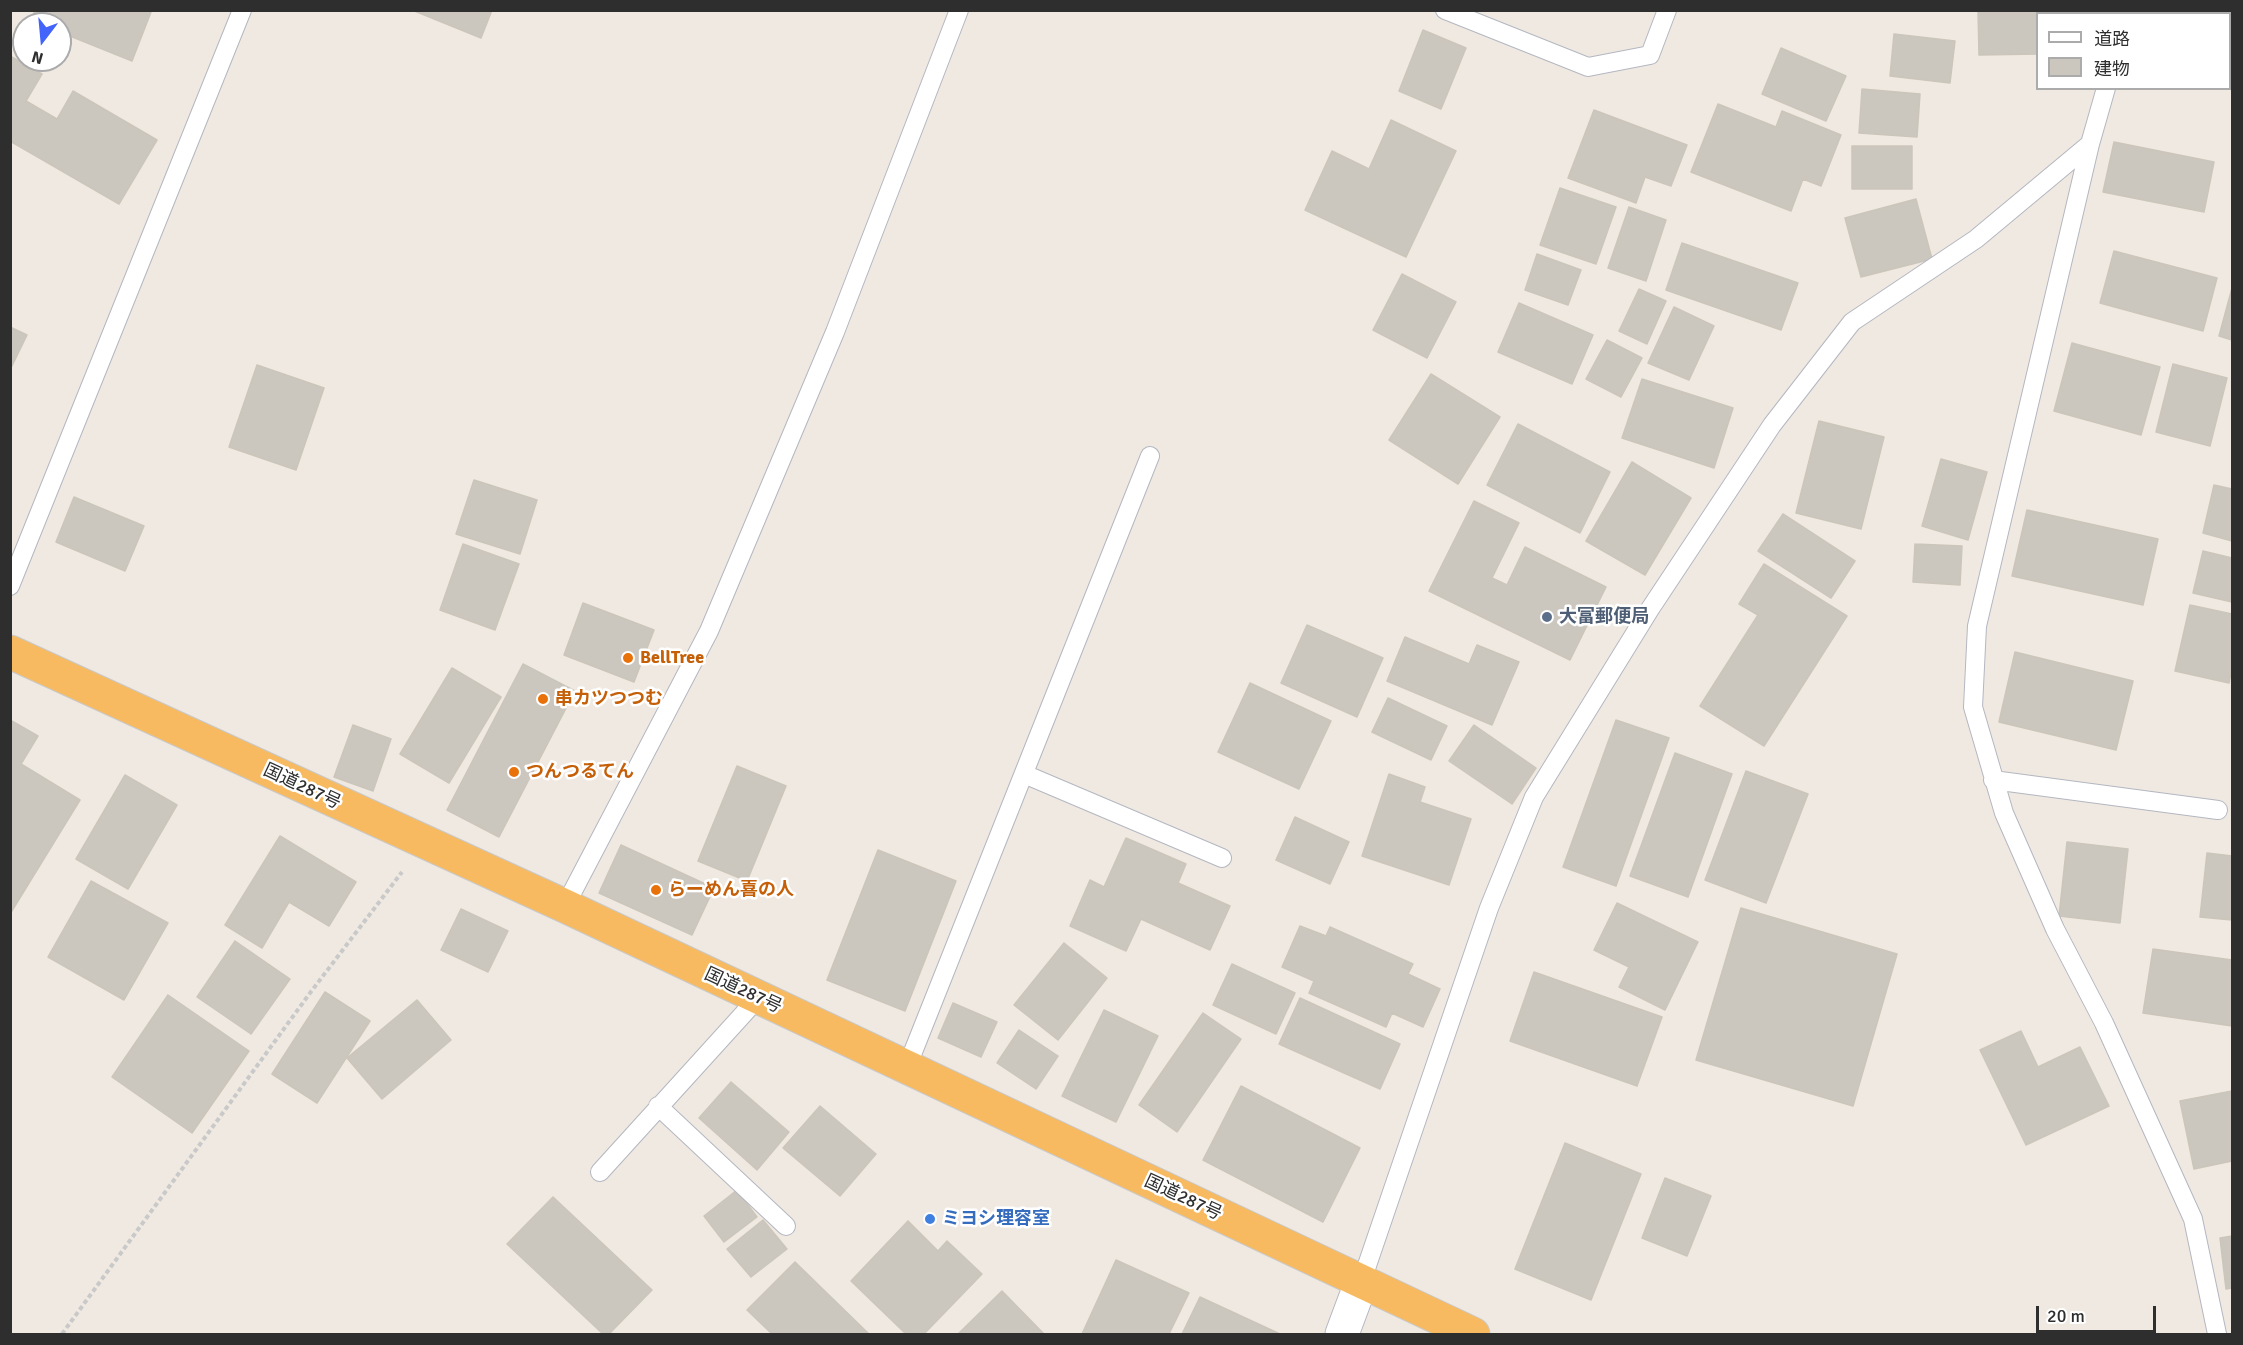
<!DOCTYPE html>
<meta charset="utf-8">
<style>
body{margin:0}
#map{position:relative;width:2243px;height:1345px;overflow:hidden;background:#efe9e1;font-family:Signika,"Noto Sans JP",sans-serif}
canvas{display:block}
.frame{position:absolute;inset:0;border:12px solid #2e2e2e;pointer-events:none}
.legend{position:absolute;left:2036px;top:12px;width:195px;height:78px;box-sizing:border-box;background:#fff;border:2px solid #ababab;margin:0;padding:8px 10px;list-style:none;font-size:18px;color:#2e2e2e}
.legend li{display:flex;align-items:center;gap:12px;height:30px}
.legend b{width:30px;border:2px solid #ababab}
.north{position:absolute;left:12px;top:12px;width:60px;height:60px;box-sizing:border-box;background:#fff;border:2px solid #ababab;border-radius:50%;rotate:196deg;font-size:16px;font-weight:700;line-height:24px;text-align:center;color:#2e2e2e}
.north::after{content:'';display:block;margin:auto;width:21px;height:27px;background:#4264fb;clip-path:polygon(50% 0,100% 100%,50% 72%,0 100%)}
.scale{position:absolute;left:2036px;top:1306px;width:120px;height:27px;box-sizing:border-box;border:3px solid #2e2e2e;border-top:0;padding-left:8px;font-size:18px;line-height:21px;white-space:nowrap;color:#2e2e2e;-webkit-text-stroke:4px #fff;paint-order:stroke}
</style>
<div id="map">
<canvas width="2243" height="1345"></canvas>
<div class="frame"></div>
<ul class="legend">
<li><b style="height:8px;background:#fff"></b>道路</li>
<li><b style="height:16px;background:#cbc7bf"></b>建物</li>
</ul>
<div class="north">N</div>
<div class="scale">20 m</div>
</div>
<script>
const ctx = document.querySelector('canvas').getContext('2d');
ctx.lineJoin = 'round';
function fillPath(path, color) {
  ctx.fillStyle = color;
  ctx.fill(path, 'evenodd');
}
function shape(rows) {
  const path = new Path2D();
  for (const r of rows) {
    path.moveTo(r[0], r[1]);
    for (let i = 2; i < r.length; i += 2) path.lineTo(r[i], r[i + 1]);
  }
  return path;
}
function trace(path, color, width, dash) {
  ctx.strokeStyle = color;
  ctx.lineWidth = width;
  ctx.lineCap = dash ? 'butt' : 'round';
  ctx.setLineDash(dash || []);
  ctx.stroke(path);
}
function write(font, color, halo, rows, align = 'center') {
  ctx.font = font + ' Signika,"Noto Sans JP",sans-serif';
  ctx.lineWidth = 5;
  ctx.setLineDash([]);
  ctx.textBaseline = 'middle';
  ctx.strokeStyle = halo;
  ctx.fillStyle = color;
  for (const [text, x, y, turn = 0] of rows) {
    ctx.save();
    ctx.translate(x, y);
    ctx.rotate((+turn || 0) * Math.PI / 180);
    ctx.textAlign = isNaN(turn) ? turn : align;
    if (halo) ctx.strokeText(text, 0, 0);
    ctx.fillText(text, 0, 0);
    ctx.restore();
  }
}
const building = shape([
 [35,10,148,10,151,12,132,61,60,32,60,24,39,24,31,21,35,10],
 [412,10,492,10,481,38,412,10],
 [1978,10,2067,10,2067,14,2038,14,2038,54,1979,55,1978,10],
 [2149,10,2211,10,2211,14,2148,14,2149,10],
 [2223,10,2232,10,2232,43,2230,43,2230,14,2222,14,2223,10],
 [1423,30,1466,48,1441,109,1399,91,1423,30],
 [1894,34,1955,41,1950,83,1890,76,1894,34],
 [1781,48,1846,76,1826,121,1762,94,1781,48],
 [10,56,42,74,26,101,57,119,73,91,157,140,119,204,10,141,10,56],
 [1862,89,1920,94,1917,137,1859,133,1862,89],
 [1718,104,1776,127,1782,111,1841,135,1821,186,1803,179,1791,211,1691,172,1718,104],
 [1594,110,1687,145,1671,186,1645,177,1636,203,1568,178,1594,110],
 [1391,120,1456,151,1406,257,1305,210,1332,151,1369,169,1391,120],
 [2114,142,2214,162,2204,212,2103,192,2114,142],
 [1852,146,1912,146,1912,189,1852,189,1852,146],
 [1560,188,1616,207,1596,264,1540,245,1560,188],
 [1916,199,1932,259,1861,277,1845,218,1916,199],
 [1629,207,1666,220,1646,281,1608,268,1629,207],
 [1682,243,1798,283,1781,330,1666,290,1682,243],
 [2114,251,2217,278,2203,331,2100,303,2114,251],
 [1537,254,1581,270,1568,305,1525,290,1537,254],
 [1402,274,1456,302,1427,358,1373,330,1402,274],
 [2232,288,2232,340,2219,336,2232,288],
 [1639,289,1666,301,1647,344,1619,331,1639,289],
 [1519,303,1593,335,1572,384,1498,352,1519,303],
 [1674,307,1714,326,1689,380,1648,363,1674,307],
 [10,327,27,335,10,370,10,327],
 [1607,340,1642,358,1621,397,1586,379,1607,340],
 [2072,343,2160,367,2141,435,2054,411,2072,343],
 [2173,364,2227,378,2210,446,2156,432,2173,364],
 [257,365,324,388,296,470,229,447,257,365],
 [1431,374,1500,417,1458,484,1389,440,1431,374],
 [1642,379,1733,408,1714,468,1622,438,1642,379],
 [1819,421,1884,437,1861,529,1796,513,1819,421],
 [1518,424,1610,472,1580,533,1487,485,1518,424],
 [1941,459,1987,472,1968,540,1922,526,1941,459],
 [1632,462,1691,498,1645,575,1586,541,1632,462],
 [474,480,537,500,520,554,456,534,474,480],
 [2214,485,2232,489,2232,541,2203,533,2214,485],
 [74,497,144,526,125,571,56,542,74,497],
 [1474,501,1519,523,1492,578,1507,585,1525,547,1606,587,1570,660,1429,591,1474,501],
 [2027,510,2158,539,2143,605,2012,576,2027,510],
 [1783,514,1855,561,1831,598,1758,551,1783,514],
 [463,544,519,564,495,630,440,610,463,544],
 [1915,544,1962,546,1960,585,1913,582,1915,544],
 [2203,551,2232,558,2232,602,2193,593,2203,551],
 [1764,564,1847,616,1764,746,1700,706,1758,615,1739,604,1764,564],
 [583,603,654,630,634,682,564,655,583,603],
 [2190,605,2232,614,2232,669,2229,683,2175,671,2190,605],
 [1307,625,1383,658,1357,717,1281,683,1307,625],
 [1405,637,1469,664,1477,645,1519,662,1492,725,1387,681,1405,637],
 [2015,652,2133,681,2116,750,1999,722,2015,652],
 [523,664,575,691,499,837,447,810,523,664],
 [452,668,501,697,449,783,400,754,452,668],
 [1250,683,1331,721,1299,789,1218,752,1250,683],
 [1388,698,1447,726,1431,760,1372,732,1388,698],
 [10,720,38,736,21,764,80,800,10,914,10,720],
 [1616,720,1669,738,1616,886,1563,867,1616,720],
 [353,725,391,739,373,791,334,777,353,725],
 [1474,725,1536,768,1512,804,1449,761,1474,725],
 [1675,753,1732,774,1688,897,1630,876,1675,753],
 [737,766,786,786,747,881,698,861,737,766],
 [1746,771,1808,794,1766,903,1705,880,1746,771],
 [1389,774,1425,787,1420,802,1471,819,1449,885,1362,856,1389,774],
 [125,775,177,805,128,889,76,859,125,775],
 [1295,817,1349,842,1330,884,1276,860,1295,817],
 [280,836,356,882,329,926,289,902,262,948,225,925,280,836],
 [1126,838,1186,864,1178,883,1230,906,1210,950,1141,919,1126,951,1070,926,1090,880,1104,887,1126,838],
 [2067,842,2128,849,2120,923,2059,916,2067,842],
 [621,845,714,888,692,935,599,893,621,845],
 [878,850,956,881,905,1011,827,980,878,850],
 [2207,853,2232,856,2232,920,2200,917,2207,853],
 [91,881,168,923,124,1000,48,957,91,881],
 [1617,903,1698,942,1665,1010,1619,987,1629,967,1594,950,1617,903],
 [1741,908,1897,954,1853,1106,1696,1060,1741,908],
 [461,909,508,931,488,972,441,950,461,909],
 [1300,926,1326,936,1330,927,1413,964,1408,974,1440,989,1423,1027,1392,1013,1386,1027,1309,993,1314,981,1282,967,1300,926],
 [235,941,290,979,251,1034,197,997,235,941],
 [1064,943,1107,978,1058,1040,1014,1005,1064,943],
 [2153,949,2232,960,2232,1026,2143,1013,2153,949],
 [1232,964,1295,993,1276,1034,1213,1005,1232,964],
 [1534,972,1662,1017,1637,1086,1510,1041,1534,972],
 [325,992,370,1021,317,1103,272,1074,325,992],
 [168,995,249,1051,192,1133,112,1077,168,995],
 [1300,998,1400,1044,1380,1089,1279,1044,1300,998],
 [417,1000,451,1040,382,1099,347,1058,417,1000],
 [953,1003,997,1022,981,1057,938,1038,953,1003],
 [1104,1010,1158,1036,1116,1122,1062,1096,1104,1010],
 [1203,1013,1241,1039,1177,1132,1139,1105,1203,1013],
 [1019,1030,1058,1056,1036,1089,997,1063,1019,1030],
 [2021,1031,2038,1067,2080,1047,2109,1106,2026,1145,1980,1050,2021,1031],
 [731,1082,789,1132,757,1170,699,1118,731,1082],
 [1241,1086,1360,1148,1323,1222,1203,1160,1241,1086],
 [2232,1091,2232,1161,2194,1169,2180,1101,2232,1091],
 [820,1106,876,1154,840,1196,783,1148,820,1106],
 [1565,1143,1641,1174,1591,1300,1515,1269,1565,1143],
 [1665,1178,1711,1196,1687,1256,1642,1238,1665,1178],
 [737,1190,757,1217,724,1242,704,1216,737,1190],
 [553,1197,652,1290,609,1334,603,1334,507,1244,553,1197],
 [763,1220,787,1249,751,1277,727,1249,763,1220],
 [908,1221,938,1251,947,1241,982,1274,924,1334,906,1334,851,1281,908,1221],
 [2232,1236,2232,1288,2226,1289,2220,1238,2232,1236],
 [1116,1260,1189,1293,1169,1334,1082,1334,1116,1260],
 [795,1262,869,1334,772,1334,747,1310,795,1262],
 [1002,1291,1044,1334,958,1334,1002,1291],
 [1200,1297,1280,1334,1182,1334,1200,1297]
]);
fillPath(building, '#cbc7bf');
trace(building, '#cbc5ba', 1.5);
const service = shape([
 [1445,10,1588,67,1650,55,1667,10],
 [2128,14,2129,10],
 [2106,88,2090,144,1977,626,1973,707,2004,813,2055,929,2104,1023,2193,1219,2217,1334],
 [10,586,242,10],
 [1024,774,1222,858],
 [1993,780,2218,810],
 [565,906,709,631,835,332,959,10],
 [907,1067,1150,456],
 [658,1106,786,1226],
 [600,1172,757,999],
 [1361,1283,1489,908,1534,797,1650,609,1772,425,1852,322,1976,239,2090,144]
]);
const minor = shape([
 [1342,1334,1361,1283]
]);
const trunk = shape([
 [10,652,565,906,1473,1334]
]);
trace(service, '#b4b7c1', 20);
trace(minor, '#b4b7c1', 35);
trace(trunk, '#c9c9c9', 35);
trace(shape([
 [62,1334,310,993,402,872]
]), '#c9c9c9', 4, [4.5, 3]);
trace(service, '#fff', 18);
trace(minor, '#fff', 33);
trace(trunk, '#f8ba60', 33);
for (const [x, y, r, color] of [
 [1547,617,6,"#5c6f8a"],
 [628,658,6,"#e8710a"],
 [543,699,6,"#e8710a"],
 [514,772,6,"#e8710a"],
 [656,890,6,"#e8710a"],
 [930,1219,6,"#3f7fe0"]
]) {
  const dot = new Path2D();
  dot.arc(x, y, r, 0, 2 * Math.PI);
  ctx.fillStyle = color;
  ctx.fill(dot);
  trace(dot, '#fff', 2);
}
write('bold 18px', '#4e5e75', '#fff', [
 ["大富郵便局",1559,617]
], 'left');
write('bold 18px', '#c56008', '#fff', [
 ["BellTree",640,658],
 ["串カツつつむ",555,699],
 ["つんつるてん",526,772],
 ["らーめん喜の人",668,890]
], 'left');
write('18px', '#2e2e2e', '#fff', [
 ["国道287号",302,787,25],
 ["国道287号",743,991,25],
 ["国道287号",1183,1198,25]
]);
write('bold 18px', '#366cbe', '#fff', [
 ["ミヨシ理容室",942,1219]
], 'left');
</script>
